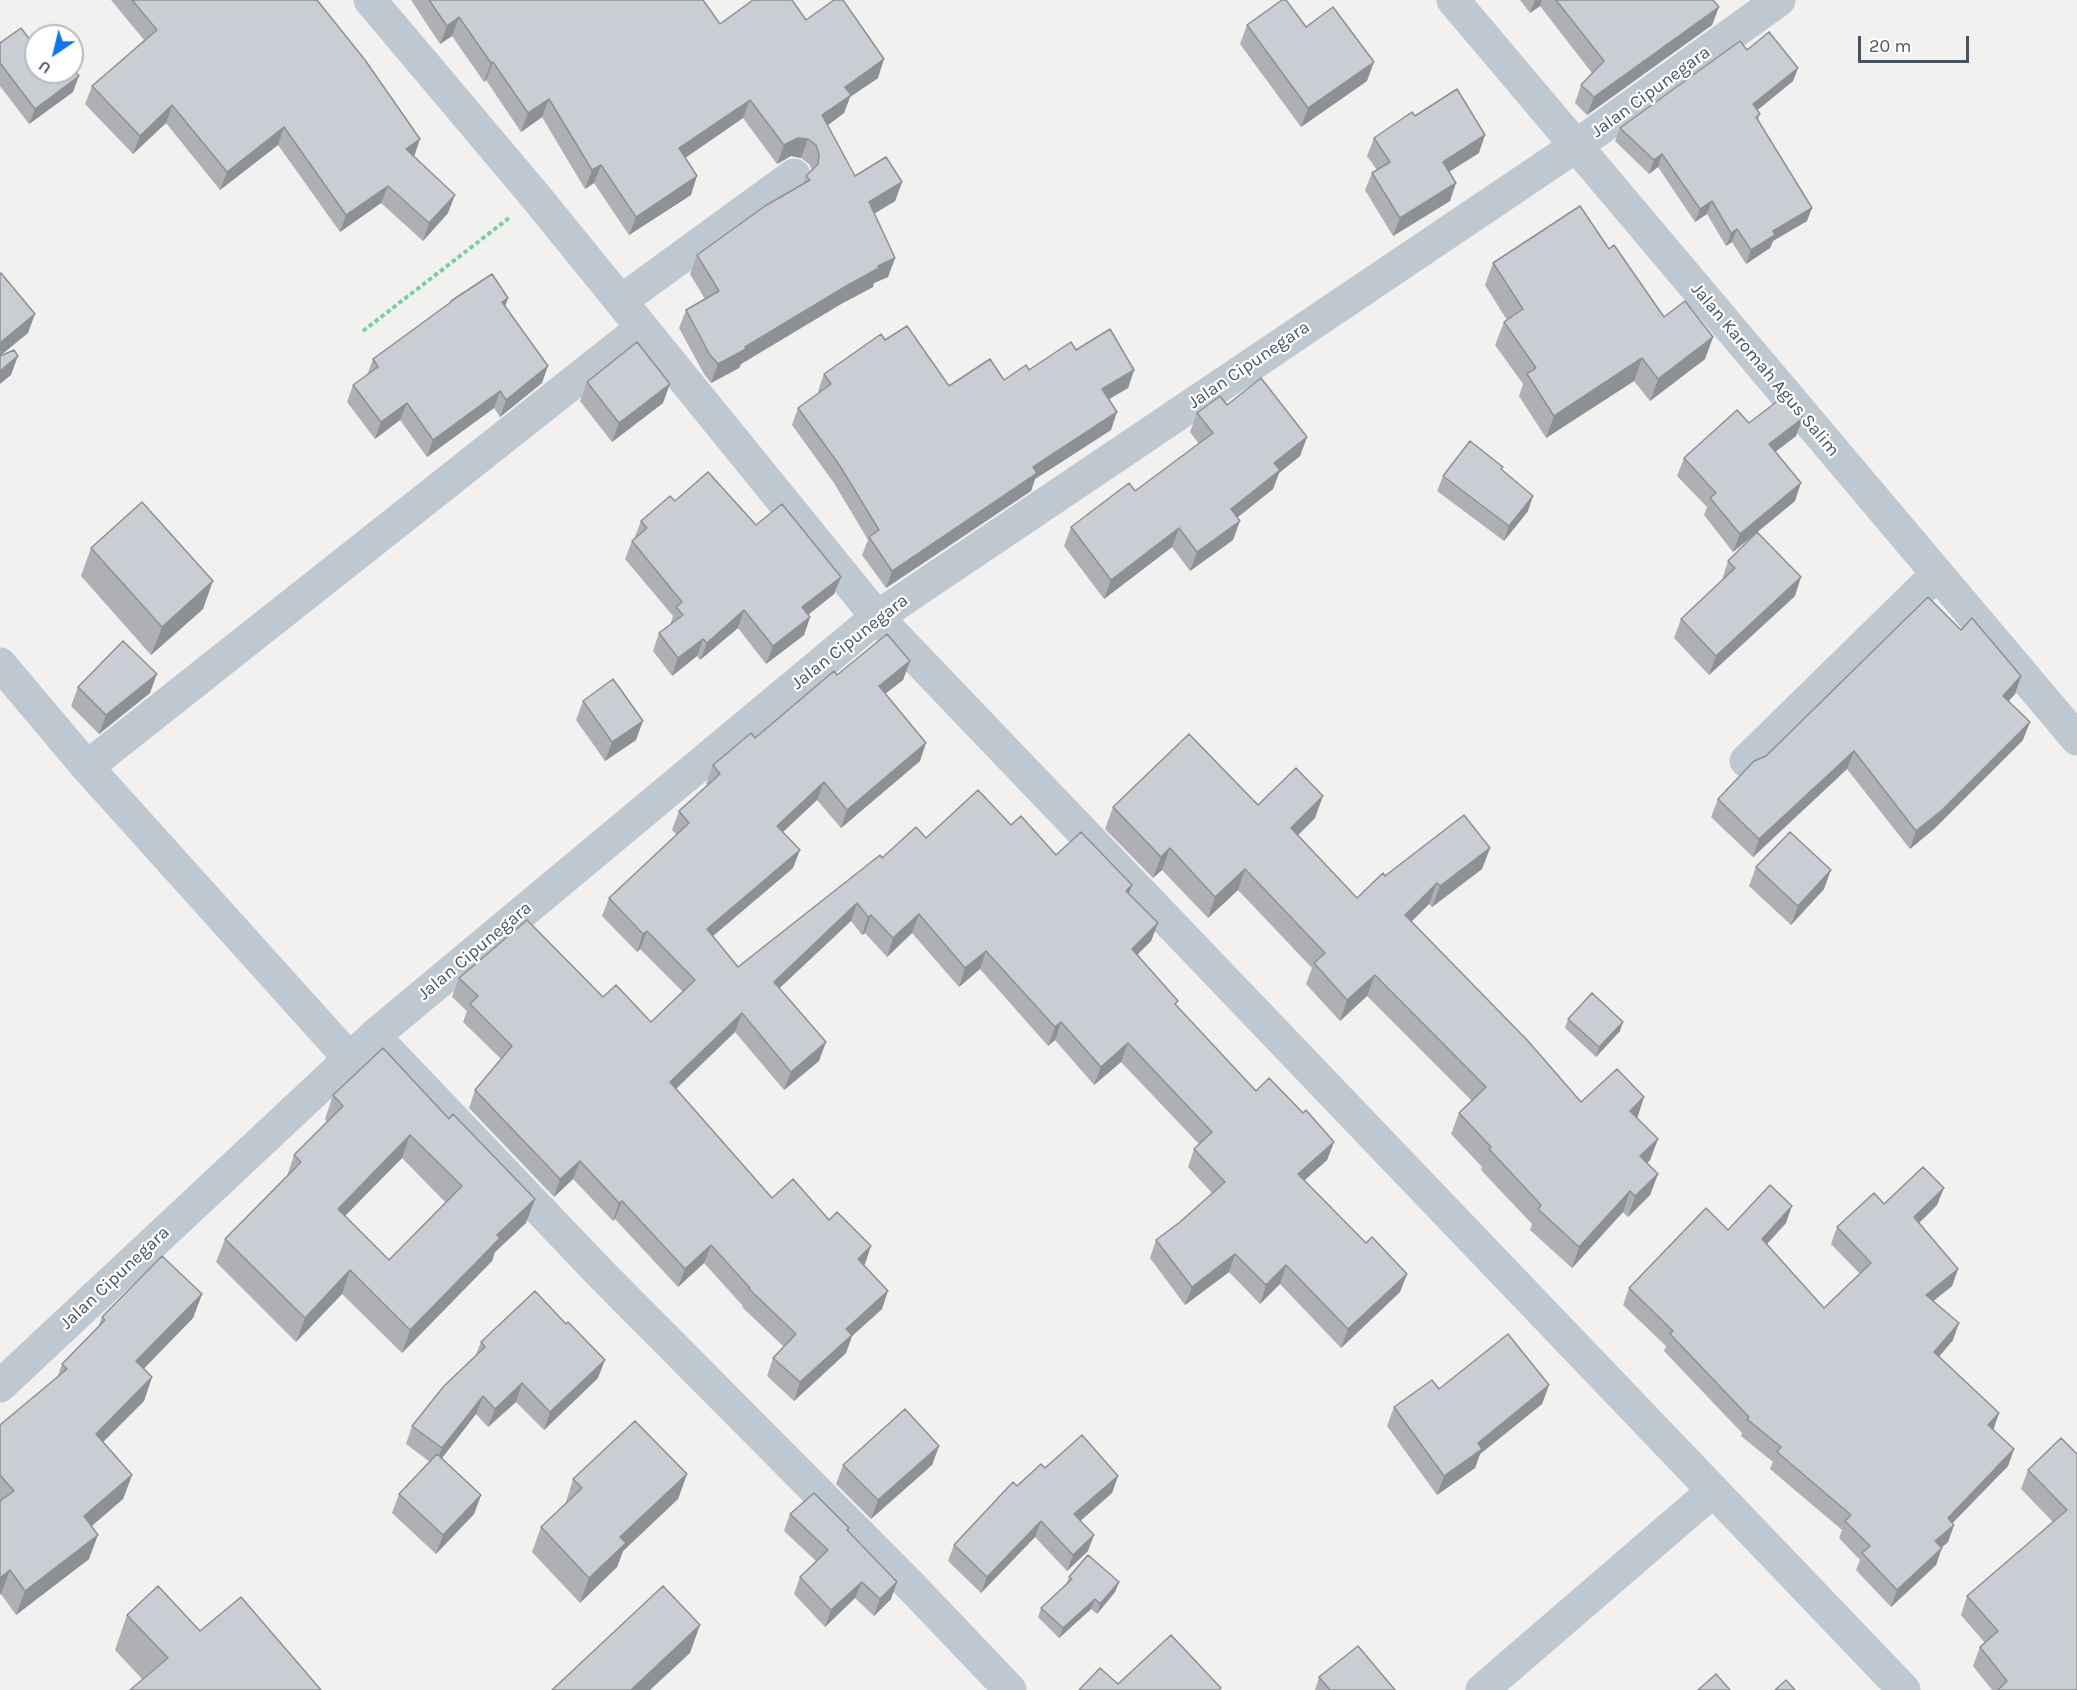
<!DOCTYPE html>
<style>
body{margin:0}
#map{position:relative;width:2077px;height:1690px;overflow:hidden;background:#f3f0f0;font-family:Karla,sans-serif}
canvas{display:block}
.north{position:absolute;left:24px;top:24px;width:60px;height:60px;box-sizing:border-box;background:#fff;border:2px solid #b5bbbf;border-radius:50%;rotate:215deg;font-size:16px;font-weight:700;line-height:24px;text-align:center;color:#47545f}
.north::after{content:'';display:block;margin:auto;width:21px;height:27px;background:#0d76f0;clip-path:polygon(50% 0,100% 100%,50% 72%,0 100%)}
.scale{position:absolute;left:1858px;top:36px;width:111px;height:27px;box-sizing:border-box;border:3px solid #47545f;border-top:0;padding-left:8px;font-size:18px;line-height:21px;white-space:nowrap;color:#47545f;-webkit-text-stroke:4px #fff;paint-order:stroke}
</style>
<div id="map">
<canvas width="2077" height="1690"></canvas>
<div class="north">U</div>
<div class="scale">20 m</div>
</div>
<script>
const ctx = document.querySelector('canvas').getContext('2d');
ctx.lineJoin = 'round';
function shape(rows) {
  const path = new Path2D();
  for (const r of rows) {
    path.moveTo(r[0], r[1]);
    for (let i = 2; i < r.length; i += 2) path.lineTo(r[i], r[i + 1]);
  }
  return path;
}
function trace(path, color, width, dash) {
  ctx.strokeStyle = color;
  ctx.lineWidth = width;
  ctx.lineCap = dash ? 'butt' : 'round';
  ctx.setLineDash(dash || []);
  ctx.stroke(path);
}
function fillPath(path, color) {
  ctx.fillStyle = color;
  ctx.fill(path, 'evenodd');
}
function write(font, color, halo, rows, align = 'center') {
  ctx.font = font + ' Karla,sans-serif';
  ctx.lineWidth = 4.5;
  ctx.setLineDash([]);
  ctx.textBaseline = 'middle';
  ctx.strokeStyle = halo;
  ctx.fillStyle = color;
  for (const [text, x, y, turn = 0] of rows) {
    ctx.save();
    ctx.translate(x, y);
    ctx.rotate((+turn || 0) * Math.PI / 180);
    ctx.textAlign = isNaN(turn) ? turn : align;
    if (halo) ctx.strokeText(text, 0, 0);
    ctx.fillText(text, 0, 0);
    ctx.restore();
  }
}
trace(shape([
 [363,331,509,218]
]), '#72d3a1', 4, [4.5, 3]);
trace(shape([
 [370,0,536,197,877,617,1904,1690],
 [1453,0,2077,739],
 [621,301,794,175],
 [0,664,87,767,349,1058],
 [1746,761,1937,574],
 [87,767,642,328],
 [374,1036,603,1276,911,1586,1010,1690],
 [0,1386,374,1036,877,617,1576,146,1779,0],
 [1482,1690,1713,1491]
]), '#bdc8d0', 33);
fillPath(shape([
 [111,0,317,0,448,213,423,241,381,203,340,232,278,145,220,190,166,123,133,154,85,104,92,86,144,40],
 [411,0,645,0,720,24,806,20,878,78,850,97,844,113,828,125,855,176,902,182,895,201,874,214,895,258,888,277,874,283,873,287,841,304,741,364,739,368,711,383,704,374,679,328,686,310,705,299,690,274,697,255,803,184,806,176,812,170,809,164,801,158,791,156,777,164,743,118,685,158,691,195,629,235,594,183,585,189,542,117,521,132,486,80,484,82,452,36,440,44],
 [1520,0,1713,0,1719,7,1712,25,1587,115,1575,103,1581,85,1592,73,1540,6,1530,13],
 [1247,25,1367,81,1301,127,1240,44],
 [0,43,36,72,73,92,29,124,0,86],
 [1798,68,1793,81,1757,110,1760,114,1758,120,1807,221,1773,241,1770,248,1746,264,1732,242,1726,246,1707,214,1695,222,1658,167,1649,174,1615,141,1620,128],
 [1415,116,1479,153,1449,172,1450,201,1393,236,1365,190,1372,173,1377,170,1367,156,1374,138],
 [1609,249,1664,317,1713,337,1705,359,1650,401,1634,381,1546,438,1519,396,1523,384,1495,345,1504,322,1507,320,1485,285,1493,263],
 [508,298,505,306,542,383,500,417,494,408,427,457,400,420,375,439,347,402,353,385,367,375,373,359,449,304,451,301],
 [885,340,949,386,1004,380,1076,350,1134,370,1128,388,1109,399,1111,430,1035,479,1031,491,886,588,862,555,868,540,834,483,792,425,798,408,819,393,818,391,824,374],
 [587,382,663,403,612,442,580,401],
 [1227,405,1307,437,1300,456,1279,473,1273,489,1237,518,1233,540,1190,571,1172,547,1104,599,1064,546,1071,527,1135,491,1199,444,1190,432,1197,413],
 [1749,423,1796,436,1775,452,1795,501,1733,552,1704,515,1707,507,1677,476,1684,458],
 [1502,470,1528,511,1504,541,1437,491,1443,476],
 [675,501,756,525,841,577,834,594,808,615,810,617,804,635,766,664,738,628,700,660,697,656,672,676,653,651,659,633,670,625,673,616,625,559,632,541,634,539,641,521],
 [91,548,203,609,151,655,81,576],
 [1728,561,1795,596,1709,675,1674,638,1681,619,1722,580],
 [1961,630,2021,676,2015,694,2009,701,2023,740,1934,829,1910,849,1847,769,1753,857,1711,817,1718,799,1766,756],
 [910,661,903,680,885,694,920,761,841,828,817,800,783,832,793,868,713,936,738,967,882,858,926,838,1011,825,1056,855,1129,894,1158,923,1151,941,1137,955,1176,1006,1256,1091,1303,1113,1334,1142,1327,1160,1304,1181,1366,1243,1407,1274,1400,1292,1341,1348,1280,1284,1260,1304,1229,1272,1185,1305,1150,1258,1156,1240,1180,1222,1212,1193,1188,1167,1194,1149,1199,1144,1121,1062,1094,1085,1055,1040,1048,1046,980,969,959,987,912,933,887,957,865,933,862,935,851,921,779,988,819,1061,784,1090,735,1032,676,1089,772,1198,865,1264,864,1265,882,1309,852,1336,846,1353,794,1401,767,1376,773,1358,784,1347,742,1307,743,1306,704,1263,678,1287,615,1219,613,1221,573,1179,554,1197,469,1108,475,1090,501,1059,463,1022,467,1011,452,997,459,978,603,997,651,1022,683,992,640,949,637,952,602,916,609,898,677,835,672,830,679,811,708,785,706,784,713,765,755,738,837,675],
 [78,687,150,693,99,734,71,706],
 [583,701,636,740,605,761,576,720],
 [1258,805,1315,818,1298,835,1357,898,1385,876,1490,848,1482,869,1432,907,1429,904,1411,922,1581,1102,1637,1118,1658,1139,1650,1160,1647,1163,1658,1174,1650,1195,1628,1217,1623,1212,1572,1268,1530,1230,1532,1224,1481,1170,1482,1167,1451,1134,1459,1113,1472,1101,1367,996,1340,1021,1306,984,1312,968,1238,890,1208,918,1162,870,1153,878,1105,829,1113,807],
 [1756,867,1824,889,1791,925,1749,886],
 [1568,1019,1620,1031,1596,1057,1565,1028],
 [383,1048,526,1223,495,1252,492,1261,402,1353,342,1294,296,1342,216,1262,225,1239,287,1176,294,1155,327,1122,325,1119,333,1095],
 [402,1158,446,1203,389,1260,345,1216],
 [1884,1204,1937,1205,1919,1223,1958,1269,1952,1286,1933,1301,1953,1340,1939,1357,1993,1430,2014,1449,2008,1466,1952,1523,1954,1525,1948,1542,1941,1548,1936,1565,1891,1607,1856,1570,1860,1560,1839,1538,1842,1530,1770,1469,1773,1462,1741,1436,1742,1433,1664,1351,1666,1346,1623,1305,1629,1288,1728,1230,1786,1223,1767,1244,1824,1308,1860,1274,1831,1244,1837,1227],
 [202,1294,193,1318,144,1368,152,1377,144,1401,103,1442,132,1475,123,1499,92,1526,89,1559,16,1615,1,1594,0,1595,0,1425,57,1378,62,1364,98,1327,102,1317],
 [481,1342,598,1378,544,1430,516,1402,488,1427,476,1414,442,1458,481,1495,474,1514,436,1554,392,1513,399,1494,430,1462,406,1444,412,1426,475,1357],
 [1549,1385,1542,1404,1480,1454,1475,1468,1437,1495,1387,1426,1394,1407,1439,1389],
 [939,1446,932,1465,871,1519,836,1484,843,1465],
 [2077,1454,2077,1690,1992,1690,1973,1666,1980,1647,1985,1643,1961,1615,1967,1596,2053,1522,2021,1489,2028,1470],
 [1045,1468,1118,1476,1112,1493,1080,1521,1088,1551,1067,1571,1035,1537,981,1593,948,1561,954,1545,1017,1486],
 [687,1474,678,1499,623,1551,617,1567,580,1603,532,1552,541,1527,565,1505,573,1479],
 [790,1514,849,1528,848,1531,891,1599,874,1616,855,1598,825,1627,794,1594,800,1577,816,1561,784,1531],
 [1069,1577,1119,1582,1115,1592,1097,1614,1091,1609,1059,1638,1038,1617,1041,1608,1066,1585],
 [127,1615,200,1631,143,1680,115,1650],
 [1319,1677,1395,1690,1315,1690]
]), '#aeb0b5');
fillPath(shape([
 [1535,0,1542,0,1540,6,1530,13],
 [1719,7,1712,25,1587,115,1594,97],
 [459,17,452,36,440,44,447,26],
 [884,59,878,78,850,97,844,113,816,134,822,115,845,87],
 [493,62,486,80,484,82,491,63],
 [1374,62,1367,81,1301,127,1308,108],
 [1798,68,1793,81,1748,118,1753,104],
 [79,76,73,92,29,124,35,109],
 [549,99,542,117,521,132,528,113],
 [750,100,743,118,672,167,679,148],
 [172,105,166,123,133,154,140,136],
 [284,127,278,145,220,190,227,172],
 [1485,135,1479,153,1437,179,1443,162],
 [798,138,808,139,801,158,791,156,777,164,784,145],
 [420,139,414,157,406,149],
 [1662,154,1658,167,1649,174,1654,160],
 [601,165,594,183,585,189,592,170],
 [697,176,691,195,629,235,636,217],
 [902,182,895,201,862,221,869,202],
 [1456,183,1450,201,1393,236,1400,218],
 [388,186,381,203,340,232,346,215],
 [455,195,448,213,423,241,429,223],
 [1712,201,1707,214,1695,222,1700,209],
 [1812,208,1807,221,1773,241,1770,248,1746,264,1751,250,1773,231],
 [1737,229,1732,242,1726,246,1731,233],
 [895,258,888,277,874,283,873,287,841,304,741,364,739,368,711,383,718,364,878,266],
 [508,298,502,315,502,302],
 [35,314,28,333,0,356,0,343],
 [1713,337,1705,359,1650,401,1658,379],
 [18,356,11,375,0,384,0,371],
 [1642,358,1634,381,1546,438,1554,416],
 [548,366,542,383,500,417,506,400],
 [1134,370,1128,388,1096,407,1102,389],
 [670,384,663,403,612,442,619,423],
 [500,391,494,408,427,457,433,440],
 [407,403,400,420,375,439,381,422],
 [1117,412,1111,430,1035,479,1031,491,886,588,892,571,1033,467],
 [1803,418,1796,436,1762,462,1769,444],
 [1307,437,1300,456,1279,473,1273,489,1224,528,1231,509,1274,463],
 [1801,483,1795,501,1733,552,1740,534],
 [1533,496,1528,511,1504,541,1509,526],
 [1240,521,1233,540,1190,571,1197,552],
 [1179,528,1172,547,1104,599,1111,580],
 [841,577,834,594,796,624,802,607],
 [1801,577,1795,596,1709,675,1716,656],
 [213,581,203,609,151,655,162,627],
 [744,610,738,628,700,660,707,643],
 [810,617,804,635,766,664,773,646],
 [703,639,697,656,672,676,678,658],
 [910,661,903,680,872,704,879,686],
 [157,674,150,693,99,734,106,715],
 [2021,676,2015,694,1996,714,2003,696],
 [643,721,636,740,605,761,612,742],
 [2030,722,2023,740,1934,829,1910,849,1916,831],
 [926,743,920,761,841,828,847,810],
 [1854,751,1847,769,1753,857,1759,839],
 [824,782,817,800,770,844,777,826],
 [1323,796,1315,818,1284,849,1291,828],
 [1170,848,1162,870,1153,878,1161,857],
 [1490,848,1482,869,1432,907,1440,886],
 [800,850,793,868,700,947,707,929],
 [1245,869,1238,890,1208,918,1215,897],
 [1831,870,1824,889,1791,925,1798,906],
 [1437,883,1429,904,1397,936,1405,915],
 [1132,885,1125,904,1126,891],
 [857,903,851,921,767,1000,774,982],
 [919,914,912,933,887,957,893,938],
 [871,915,865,933,862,935,868,917],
 [1158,923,1151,941,1125,967,1132,949],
 [647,931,640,949,637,952,643,934],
 [986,951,980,969,959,987,965,968],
 [1375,975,1367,996,1340,1021,1347,1000],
 [742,1013,735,1032,664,1100,670,1082],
 [1061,1022,1055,1040,1048,1046,1055,1027],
 [1623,1022,1620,1031,1596,1057,1599,1047],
 [826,1042,819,1061,784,1090,791,1072],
 [1128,1043,1121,1062,1094,1085,1101,1067],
 [1644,1097,1637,1119,1630,1111],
 [410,1135,402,1158,329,1232,338,1209],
 [1658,1139,1650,1160,1633,1178,1640,1156],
 [1334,1142,1327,1160,1291,1192,1298,1174],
 [580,1161,573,1179,554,1197,560,1179],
 [1658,1174,1650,1195,1628,1217,1635,1196],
 [1944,1188,1937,1205,1908,1234,1914,1217],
 [1630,1191,1623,1212,1572,1268,1579,1247],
 [535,1199,526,1223,495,1252,492,1261,402,1353,410,1330,497,1235],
 [622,1201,615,1219,613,1221,619,1203],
 [1792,1206,1786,1223,1756,1256,1762,1239],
 [711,1245,704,1263,678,1287,685,1269],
 [871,1246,865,1264,852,1277,858,1259],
 [1235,1254,1229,1272,1185,1305,1192,1287],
 [1286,1265,1280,1284,1260,1304,1266,1285],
 [1958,1269,1952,1286,1920,1312,1926,1295],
 [350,1270,342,1294,296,1342,305,1318],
 [1407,1274,1400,1292,1341,1348,1348,1329],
 [888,1291,882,1309,852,1336,846,1353,794,1401,800,1382,846,1329],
 [202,1294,193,1318,128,1385,136,1361],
 [1959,1323,1953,1340,1928,1369,1934,1352],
 [605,1360,598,1378,544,1430,550,1412],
 [152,1377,144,1401,87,1458,96,1434],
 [522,1383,516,1402,488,1427,495,1409],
 [1549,1385,1542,1404,1480,1454,1475,1468,1437,1495,1444,1476,1478,1443],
 [483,1396,476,1414,435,1467,442,1448],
 [1999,1413,1993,1431,1988,1425],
 [939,1446,932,1465,871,1519,878,1500],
 [2014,1449,2008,1466,1941,1535,1948,1518],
 [687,1474,678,1499,623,1551,617,1567,580,1603,589,1578,620,1537],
 [132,1475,123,1499,75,1540,84,1516],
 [1118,1476,1112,1493,1069,1531,1074,1514],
 [481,1495,474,1514,436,1554,443,1535],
 [1041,1521,1035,1537,981,1593,987,1577],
 [1954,1525,1948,1542,1929,1558,1935,1541],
 [98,1535,89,1559,16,1615,25,1591],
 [1094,1535,1088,1551,1067,1571,1073,1555],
 [1942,1548,1936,1565,1891,1607,1897,1590],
 [10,1570,1,1594,0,1595,0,1578],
 [862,1582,855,1598,825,1627,831,1610],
 [897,1582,891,1599,874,1616,880,1599],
 [1119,1582,1115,1592,1097,1614,1100,1604],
 [1095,1599,1091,1609,1059,1638,1063,1628],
 [700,1625,690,1653,650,1690,631,1690]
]), '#8d9094');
const building = shape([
 [132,0,317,0,365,60,420,139,406,149,455,195,429,223,388,186,346,215,284,127,227,172,172,105,140,136,92,86,157,30,132,0],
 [429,0,703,0,720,24,753,0,792,0,806,20,834,0,843,0,884,59,845,87,851,95,822,115,855,176,886,157,902,182,869,202,895,258,878,266,879,268,848,285,745,347,746,349,718,364,710,355,686,310,719,291,697,255,765,206,810,180,806,176,818,164,819,154,816,145,808,139,798,138,784,145,750,100,679,148,697,176,636,217,601,165,592,170,549,99,528,113,493,62,491,63,459,17,447,26,429,0],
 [1282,0,1286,0,1306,27,1333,7,1374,62,1308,108,1247,25,1282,0],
 [1556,0,1713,0,1719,7,1594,97,1581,85,1604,61,1556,0],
 [21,28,36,48,36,72,72,72,72,67,79,76,35,109,0,63,0,43,21,28],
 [1769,32,1798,68,1753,104,1760,114,1756,117,1812,208,1773,231,1775,235,1751,250,1737,229,1731,233,1712,201,1700,209,1662,154,1654,160,1620,128,1740,41,1747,50,1769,32],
 [1457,89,1485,135,1443,162,1456,183,1400,218,1372,173,1390,162,1374,138,1412,112,1415,116,1457,89],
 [1580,206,1609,249,1614,245,1664,317,1685,301,1713,337,1658,379,1642,358,1554,416,1527,374,1536,368,1504,322,1523,309,1493,263,1580,206],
 [1,273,35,314,0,343,0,274,1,273],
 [492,274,508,298,502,302,548,366,506,400,500,391,433,440,407,403,381,422,353,385,378,367,373,359,451,302,451,301,492,274],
 [907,326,949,386,990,359,1004,380,1026,365,1029,370,1071,342,1076,350,1110,329,1134,370,1102,389,1117,412,1033,467,1037,473,892,571,869,537,879,530,840,466,798,408,831,384,824,374,881,334,885,340,907,326],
 [637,342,670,384,619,423,587,382,637,342],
 [14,350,18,356,0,371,0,356,14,350],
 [1261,378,1307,437,1274,463,1280,470,1231,509,1240,521,1197,552,1179,528,1111,580,1071,527,1129,483,1135,491,1213,433,1197,413,1220,396,1227,405,1261,378],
 [1784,396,1803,418,1769,444,1801,483,1740,534,1710,498,1716,493,1684,458,1737,410,1749,423,1784,396],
 [1470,441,1503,467,1501,469,1533,496,1509,526,1443,476,1470,441],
 [708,472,756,525,782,504,841,577,802,607,810,617,773,646,744,610,707,643,703,639,678,658,659,633,683,615,676,607,682,602,632,541,647,528,641,521,670,496,675,501,708,472],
 [142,502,213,581,162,627,91,548,142,502],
 [1757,532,1801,577,1716,656,1681,619,1735,568,1728,561,1757,532],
 [1928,597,1961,630,1972,618,2021,676,2003,696,2030,722,1941,811,1916,831,1854,751,1759,839,1718,799,1754,761,1766,756,1928,597],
 [887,634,910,661,879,686,926,743,847,810,824,782,777,826,800,850,707,929,738,967,880,855,882,858,916,827,926,838,978,790,1011,825,1021,816,1056,855,1081,832,1132,885,1126,891,1158,923,1132,949,1178,1001,1175,1004,1256,1091,1269,1078,1303,1113,1306,1110,1334,1142,1298,1174,1366,1243,1372,1237,1407,1274,1348,1329,1286,1265,1266,1285,1235,1254,1192,1287,1156,1240,1180,1222,1225,1182,1194,1149,1212,1132,1128,1043,1101,1067,1061,1022,1055,1027,986,951,965,968,919,914,893,938,871,915,868,917,857,903,774,982,826,1042,791,1072,742,1013,670,1082,772,1198,793,1179,829,1220,837,1212,871,1246,858,1259,888,1291,846,1329,852,1335,800,1382,773,1358,796,1334,749,1289,750,1288,711,1245,685,1269,622,1201,619,1203,580,1161,560,1179,475,1090,512,1046,470,1004,478,996,459,978,527,920,603,997,616,985,651,1022,695,980,647,931,643,934,609,898,689,823,679,811,720,774,713,765,751,733,755,738,834,671,837,675,887,634],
 [123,641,157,674,106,715,78,687,123,641],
 [613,679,643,721,612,742,583,701,613,679],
 [1189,734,1258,805,1296,768,1323,796,1291,828,1357,898,1383,873,1385,876,1464,815,1490,848,1440,886,1437,883,1405,915,1528,1041,1581,1102,1617,1069,1644,1097,1630,1111,1658,1139,1640,1156,1658,1174,1635,1196,1630,1191,1579,1247,1538,1209,1541,1205,1489,1149,1491,1147,1459,1113,1486,1087,1375,975,1347,1000,1314,963,1325,953,1245,869,1215,897,1170,848,1161,857,1113,807,1189,734],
 [1790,832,1831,870,1798,906,1756,867,1790,832],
 [1592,993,1623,1022,1599,1047,1568,1019,1592,993],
 [383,1048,449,1119,453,1114,535,1199,497,1235,500,1238,410,1330,350,1270,305,1318,225,1239,301,1162,294,1155,343,1106,333,1095,383,1048],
 [410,1135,462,1186,389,1260,338,1209,410,1135],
 [1923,1167,1944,1188,1914,1217,1958,1269,1926,1295,1959,1323,1934,1352,1999,1413,1988,1425,2014,1449,1948,1518,1954,1525,1935,1541,1942,1548,1897,1590,1862,1553,1870,1546,1845,1521,1851,1515,1777,1452,1781,1447,1747,1419,1749,1417,1670,1334,1673,1331,1629,1288,1706,1208,1728,1230,1770,1185,1792,1206,1762,1239,1824,1308,1871,1263,1837,1227,1874,1193,1884,1204,1923,1167],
 [162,1256,202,1294,136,1361,152,1377,96,1434,132,1475,84,1516,98,1535,25,1591,10,1570,0,1578,0,1501,14,1491,0,1475,0,1425,67,1369,62,1364,105,1320,102,1317,162,1256],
 [535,1291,566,1324,568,1322,605,1360,550,1412,522,1383,495,1409,483,1396,442,1448,412,1426,444,1386,485,1347,481,1342,535,1291],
 [1508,1334,1549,1385,1478,1443,1482,1449,1444,1476,1394,1407,1432,1380,1439,1389,1508,1334],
 [905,1409,939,1446,878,1500,843,1465,905,1409],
 [635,1421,687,1474,620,1537,626,1543,589,1578,541,1527,582,1488,573,1479,635,1421],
 [1082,1435,1118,1476,1074,1514,1094,1535,1073,1555,1041,1521,987,1577,954,1545,1013,1482,1017,1486,1041,1464,1045,1468,1082,1435],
 [2061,1438,2077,1454,2077,1690,1998,1690,2007,1681,1980,1647,1998,1631,1967,1596,2067,1510,2028,1470,2061,1438],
 [437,1454,481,1495,443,1535,399,1494,437,1454],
 [814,1493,849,1528,847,1530,897,1582,880,1599,862,1582,831,1610,800,1577,828,1550,790,1514,814,1493],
 [1088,1555,1119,1582,1100,1604,1095,1599,1063,1628,1041,1608,1072,1579,1069,1577,1088,1555],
 [158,1586,200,1631,241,1597,321,1690,130,1690,168,1658,127,1615,158,1586],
 [663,1586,700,1625,631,1690,552,1690,663,1586],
 [1171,1635,1221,1688,1219,1690,1079,1690,1100,1668,1118,1684,1171,1635],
 [1358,1646,1395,1690,1330,1690,1319,1677,1358,1646],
 [1716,1674,1730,1690,1698,1690,1716,1674],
 [1786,1680,1795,1690,1775,1690,1786,1680]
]);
fillPath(building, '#cacdd3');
trace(building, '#8d9094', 1.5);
write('18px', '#47545f', '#fff', [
 ["Jalan Cipunegara",1651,92,-36],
 ["Jalan Cipunegara",1249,365,-34],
 ["Jalan Karomah Agus Salim",1765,370,50],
 ["Jalan Cipunegara",850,642,-38],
 ["Jalan Cipunegara",475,951,-40],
 ["Jalan Cipunegara",115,1278,-43]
]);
</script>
